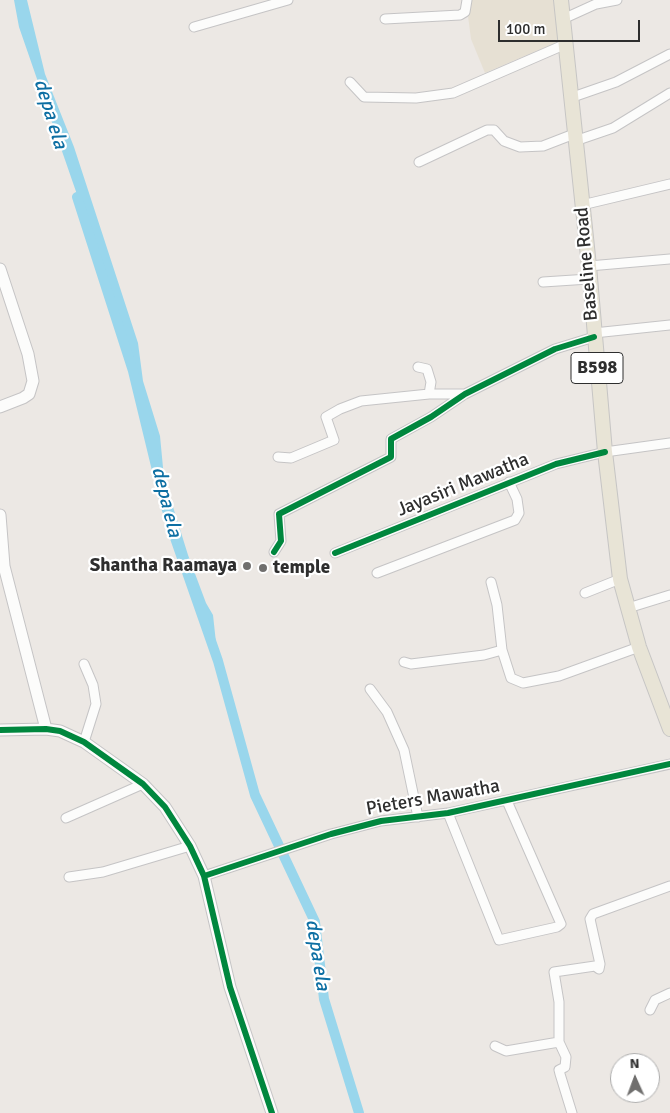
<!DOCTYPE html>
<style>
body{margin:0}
#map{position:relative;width:670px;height:1113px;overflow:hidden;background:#ece8e4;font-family:Signika,sans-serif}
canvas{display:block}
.north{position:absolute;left:610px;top:1053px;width:50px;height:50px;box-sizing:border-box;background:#fff;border:1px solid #ababab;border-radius:50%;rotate:358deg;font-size:14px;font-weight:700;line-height:20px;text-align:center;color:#2e2e2e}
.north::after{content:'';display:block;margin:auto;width:18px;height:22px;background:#706f6e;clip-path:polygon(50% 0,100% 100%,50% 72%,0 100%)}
.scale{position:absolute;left:498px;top:20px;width:142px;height:22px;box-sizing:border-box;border:2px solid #2e2e2e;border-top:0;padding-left:6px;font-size:15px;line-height:18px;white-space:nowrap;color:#2e2e2e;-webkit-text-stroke:4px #fff;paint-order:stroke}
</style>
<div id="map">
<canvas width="670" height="1113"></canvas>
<div class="north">N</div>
<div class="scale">100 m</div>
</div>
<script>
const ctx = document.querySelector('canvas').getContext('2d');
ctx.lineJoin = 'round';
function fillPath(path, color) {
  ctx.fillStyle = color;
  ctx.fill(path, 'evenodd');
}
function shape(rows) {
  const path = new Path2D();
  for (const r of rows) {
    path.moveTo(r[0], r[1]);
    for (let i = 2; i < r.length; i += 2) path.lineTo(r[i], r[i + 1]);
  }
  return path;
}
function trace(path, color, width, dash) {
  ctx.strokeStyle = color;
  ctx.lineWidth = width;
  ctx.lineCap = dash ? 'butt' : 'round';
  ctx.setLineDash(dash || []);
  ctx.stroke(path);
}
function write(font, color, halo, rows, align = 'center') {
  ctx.font = font + ' Signika,sans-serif';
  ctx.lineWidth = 4.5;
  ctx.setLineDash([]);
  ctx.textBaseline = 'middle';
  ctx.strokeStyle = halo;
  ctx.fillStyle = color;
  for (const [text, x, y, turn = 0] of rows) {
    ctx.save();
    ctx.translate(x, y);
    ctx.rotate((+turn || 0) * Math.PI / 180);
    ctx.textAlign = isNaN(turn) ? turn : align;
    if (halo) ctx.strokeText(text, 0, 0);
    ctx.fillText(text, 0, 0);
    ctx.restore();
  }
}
fillPath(shape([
 [472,0,556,0,560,41,485,73,471,39,468,16]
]), '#e6e0d3');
fillPath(shape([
 [14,0,27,0,45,74,74,147,138,343,143,381,160,436,164,478,188,555,206,603,213,615,218,661,205,616,162,511,157,492,152,437,133,371,90,232,19,27]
]), '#99d6ec');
trace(shape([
 [77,197,133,371,157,470],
 [174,535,218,661,255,795,315,922,324,999,359,1113]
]), '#99d6ec', 10);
const minor = shape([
 [385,19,460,15,465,12,467,0],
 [563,19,596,4,617,0],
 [194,27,288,0],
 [350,82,364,97,416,98,453,93,566,44],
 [570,98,616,82,670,54],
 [575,141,613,128,670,93],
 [419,162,487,130,494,130,504,141,520,147,543,146,574,134],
 [582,205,670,184],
 [589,266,670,259],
 [543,282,589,279],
 [594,333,670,325],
 [418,367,427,369,431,382,429,394],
 [278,457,291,458,334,440,326,417,340,409,361,401,429,394,465,394],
 [274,552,281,541,279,514,391,457,391,439,431,417,465,394,555,349,594,337],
 [335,553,556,464,605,452,670,443],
 [377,573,515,520,519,513,517,499,509,482],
 [491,582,497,605,502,650,511,678,523,683,559,676,639,647],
 [585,593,620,579],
 [628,608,670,595],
 [404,662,411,664,484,655,502,650],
 [370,689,387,712,404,750,418,817],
 [84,742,96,704,93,685,84,664],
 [448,813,499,940,557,927,561,924,507,801],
 [66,818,143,784],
 [204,876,331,834,381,821,448,813,670,764],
 [69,877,103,872,190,846],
 [650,1010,655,1000,670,993],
 [495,1046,506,1051,559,1042],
 [572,1113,560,1074,559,1070,565,1067,566,1057,559,1042,559,1002,554,972,595,966,599,969,600,964,590,919,593,914,670,886]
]);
const tertiary = shape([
 [0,269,28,354,33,381,29,394,23,398,0,407],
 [0,515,4,566,46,729],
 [0,730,46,729,60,731,84,742,143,784,165,807,190,846,204,876,230,987,272,1113]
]);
const primary = shape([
 [561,0,589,266,605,452,620,579,639,647,670,729]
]);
trace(minor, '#c5c4c5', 11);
trace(tertiary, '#c5c4c5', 13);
trace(primary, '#c6c5c4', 16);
trace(minor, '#fcfcfb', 9);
trace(tertiary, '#fcfcfb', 11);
trace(primary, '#e8e4d6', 14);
trace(shape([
 [274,552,281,541,279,514,391,457,391,439,431,417,465,394,555,349,594,337],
 [335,553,556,464,605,452],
 [0,730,46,729,60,731,84,742,143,784,165,807,190,846,204,876,230,987,272,1113],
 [204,876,331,834,381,821,448,813,670,764]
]), '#00873e', 6);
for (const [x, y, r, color] of [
 [247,566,5,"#706f6e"],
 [263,568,5,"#706f6e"]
]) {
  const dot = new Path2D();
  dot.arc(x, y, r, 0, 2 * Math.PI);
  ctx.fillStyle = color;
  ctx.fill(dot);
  trace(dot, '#fff', 2);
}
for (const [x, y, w] of [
 [597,368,52]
]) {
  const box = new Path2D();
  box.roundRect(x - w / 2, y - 15.5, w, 31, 4);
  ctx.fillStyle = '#fff';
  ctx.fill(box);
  trace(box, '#2e2e2e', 1);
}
write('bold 18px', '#2e2e2e', null, [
 ["B598",597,368]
]);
write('19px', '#2e2e2e', '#fff', [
 ["Baseline Road",587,264,-95],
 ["Jayasiri Mawatha",463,485,-22],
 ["Pieters Mawatha",433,798,-10]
]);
write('bold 19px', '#2e2e2e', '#fff', [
 ["Shantha Raamaya",237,566],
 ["temple",273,568,"left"]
], 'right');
write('italic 20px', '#0d6fa3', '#fff', [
 ["depa ela",50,114,73],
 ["depa ela",166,502,76],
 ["depa ela",317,955,81]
]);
</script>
